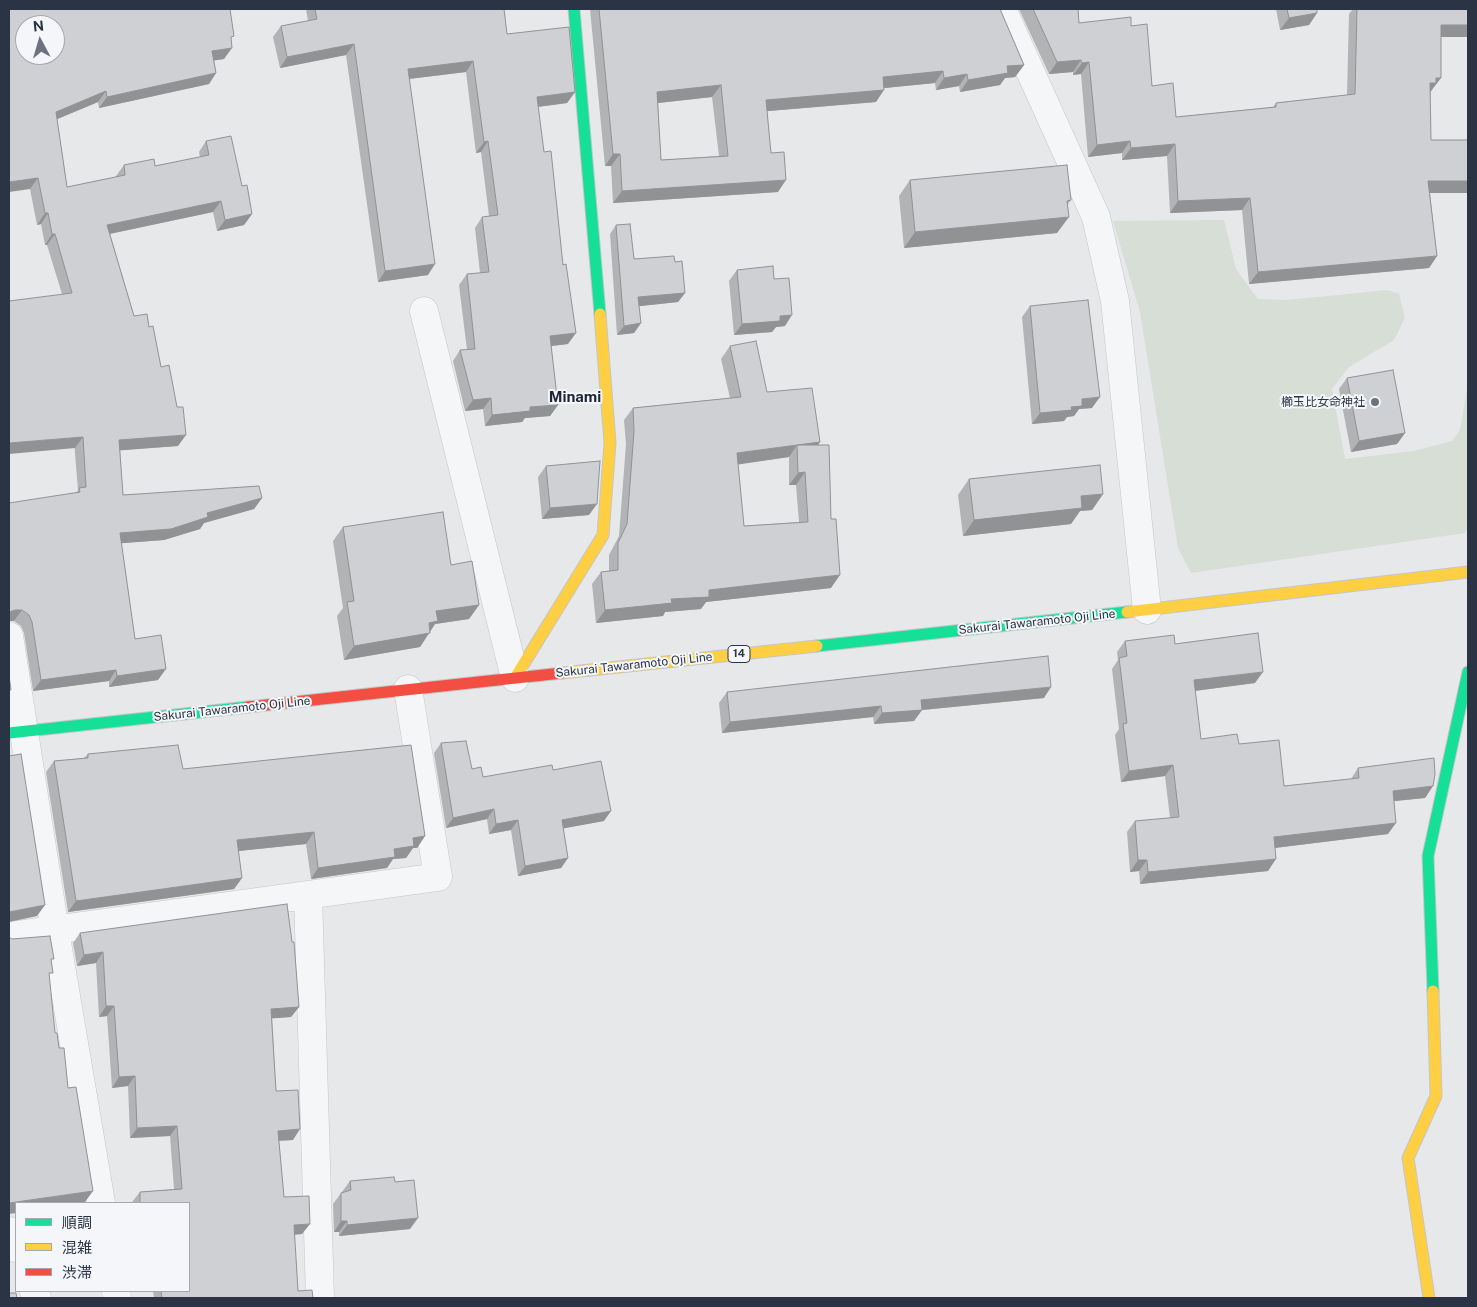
<!DOCTYPE html>
<meta charset="utf-8">
<style>
body{margin:0}
#map{position:relative;width:1477px;height:1307px;overflow:hidden;background:#e6e8ea;font-family:"Public Sans","Noto Sans JP",sans-serif}
canvas{display:block}
.frame{position:absolute;inset:0;border:10px solid #2b3445;pointer-events:none}
.legend{position:absolute;left:15px;top:1202px;width:175px;height:90px;box-sizing:border-box;background:#f4f6f9;border:1px solid #a4a8b1;margin:0;padding:6px 9px;list-style:none;font-size:15px;color:#2b3445}
.legend li{display:flex;align-items:center;gap:10px;height:25px}
.legend b{width:25px;border:1px solid #a4a8b1}
.north{position:absolute;left:15px;top:15px;width:50px;height:50px;box-sizing:border-box;background:#f4f6f9;border:1px solid #a4a8b1;border-radius:50%;rotate:354deg;font-size:14px;font-weight:700;line-height:20px;text-align:center;color:#2b3445}
.north::after{content:'';display:block;margin:auto;width:18px;height:22px;background:#6c737f;clip-path:polygon(50% 0,100% 100%,50% 72%,0 100%)}
</style>
<div id="map">
<canvas width="1477" height="1307"></canvas>
<div class="frame"></div>
<ul class="legend">
<li><b style="height:6px;background:#16e098"></b>順調</li>
<li><b style="height:6px;background:#ffcf43"></b>混雑</li>
<li><b style="height:6px;background:#f24e42"></b>渋滞</li>
</ul>
<div class="north">N</div>
</div>
<script>
const ctx = document.querySelector('canvas').getContext('2d');
ctx.lineJoin = 'round';
function fillPath(path, color) {
  ctx.fillStyle = color;
  ctx.fill(path, 'evenodd');
}
function shape(rows) {
  const path = new Path2D();
  for (const r of rows) {
    path.moveTo(r[0], r[1]);
    for (let i = 2; i < r.length; i += 2) path.lineTo(r[i], r[i + 1]);
  }
  return path;
}
function trace(path, color, width, dash) {
  ctx.strokeStyle = color;
  ctx.lineWidth = width;
  ctx.lineCap = dash ? 'butt' : 'round';
  ctx.setLineDash(dash || []);
  ctx.stroke(path);
}
function write(font, color, halo, rows, align = 'center') {
  ctx.font = font + ' "Public Sans","Noto Sans JP",sans-serif';
  ctx.lineWidth = 4;
  ctx.setLineDash([]);
  ctx.textBaseline = 'middle';
  ctx.strokeStyle = halo;
  ctx.fillStyle = color;
  for (const [text, x, y, turn = 0] of rows) {
    ctx.save();
    ctx.translate(x, y);
    ctx.rotate((+turn || 0) * Math.PI / 180);
    ctx.textAlign = isNaN(turn) ? turn : align;
    if (halo) ctx.strokeText(text, 0, 0);
    ctx.fillText(text, 0, 0);
    ctx.restore();
  }
}
fillPath(shape([
 [1224,220,1236,269,1258,299,1287,300,1388,290,1399,294,1405,318,1394,340,1349,367,1332,389,1345,459,1414,451,1452,441,1460,430,1468,383,1468,527,1465,533,1191,573,1178,548,1140,312,1113,221]
]), '#d6ded6');
const street = shape([
 [1002,9,1096,217,1115,301,1147,610],
 [424,311,515,678],
 [9,636,55,931,101,1203],
 [308,895,320,1298],
 [9,936,438,877,408,689],
 [9,1231,16,1248],
 [34,1291,37,1298],
 [116,1291,117,1298]
]);
const fast = shape([
 [574,9,600,314],
 [817,646,1127,612],
 [9,733,248,707],
 [1433,991,1428,856,1468,672]
]);
const slow = shape([
 [1127,612,1468,572],
 [562,673,817,646],
 [515,678,603,535,610,443,600,314],
 [1429,1298,1408,1158,1436,1096,1433,991]
]);
const jam = shape([
 [248,707,562,673]
]);
trace(street, '#c4c6c8', 29);
trace(fast, '#c4c6c8', 13);
trace(slow, '#c4c6c8', 13);
trace(jam, '#c4c6c8', 13);
trace(street, '#f5f6f7', 28);
trace(fast, '#16e098', 11);
trace(slow, '#ffcf43', 11);
trace(jam, '#f24e42', 11);
fillPath(shape([
 [9,9,231,40,224,59,214,60,216,73,209,84,99,108,98,102,57,119,67,187,116,177,116,176,124,165,155,166,200,157,199,152,206,141,242,186,252,214,244,225,217,231,213,212,110,234,134,316,149,327,161,367,178,446,120,450,123,495,262,498,254,509,204,523,200,529,164,540,121,543,135,639,158,680,109,687,109,681,33,691,24,633,21,626,14,621,78,490,62,294,47,245,45,245,41,224,37,225,30,189],
 [306,9,504,9,507,34,575,92,567,103,538,107,568,344,551,346,558,405,550,416,525,418,522,422,485,426,483,409,465,411,453,361,460,350,467,350,459,285,467,274,480,273,475,228,482,217,489,216,481,152,476,153,466,72,409,79,428,275,378,282,346,55,280,68,273,37,281,26,308,21],
 [590,9,1000,9,1024,65,1015,77,1005,78,1000,85,960,92,959,86,936,90,935,83,884,88,876,102,767,111,771,153,778,192,613,203,611,166,605,166],
 [712,97,719,156,661,160,658,103],
 [1019,9,1078,9,1079,23,1131,26,1152,86,1176,117,1273,107,1276,103,1347,95,1349,14,1353,9,1468,9,1468,37,1441,37,1432,90,1430,91,1431,140,1468,140,1468,193,1430,193,1437,256,1429,268,1249,284,1242,210,1170,213,1167,156,1122,160,1122,153,1088,157,1081,74,1073,75,1073,72,1049,74],
 [1276,9,1317,9,1317,13,1309,25,1280,30],
 [910,180,1071,200,1068,204,1057,233,904,248,899,196],
 [616,225,634,259,675,262,685,293,678,302,639,306,641,323,634,333,617,335,610,234],
 [737,270,774,279,785,326,776,327,772,332,734,335,729,281],
 [1030,306,1092,408,1079,409,1074,416,1067,417,1064,421,1032,424,1022,317],
 [730,346,767,392,820,442,818,445,831,588,706,602,701,609,665,612,663,616,596,623,592,584,601,572,609,571,609,555,619,536,626,444,624,420,633,408,730,398,721,359],
 [789,457,789,485,796,485,799,522,744,526,738,464],
 [1347,378,1405,433,1397,444,1351,452,1339,389],
 [546,466,589,515,542,519,538,477],
 [969,479,1103,494,1092,510,1080,511,1071,524,963,536,958,495],
 [343,527,479,605,469,619,435,624,420,647,344,660,337,616,343,608,333,541],
 [1125,641,1175,644,1255,683,1195,691,1201,739,1239,744,1284,786,1351,779,1358,768,1433,786,1425,798,1394,801,1388,834,1275,848,1268,871,1140,884,1139,871,1130,872,1127,832,1135,821,1170,818,1165,776,1121,782,1115,735,1119,729,1112,669,1118,660,1117,652],
 [727,692,1044,698,922,710,914,721,874,724,873,717,722,733,719,703],
 [441,743,472,769,483,777,553,770,604,821,563,828,568,858,561,868,518,876,511,830,489,834,487,819,446,828,434,753],
 [88,754,183,769,425,836,417,848,413,848,406,858,393,859,387,868,311,879,306,844,238,851,242,878,234,889,68,912,46,772,54,761,84,758],
 [80,933,299,1007,291,1017,272,1018,276,1091,293,1140,279,1141,284,1197,302,1234,294,1235,298,1291,313,1298,154,1298,153,1291,189,1291,189,1203,132,1203,132,1202,140,1192,174,1189,170,1136,130,1138,128,1086,112,1088,107,1016,99,1017,96,963,77,966,73,943],
 [350,1181,395,1182,410,1229,339,1236,339,1232,334,1232,333,1204]
]), '#b1b3b5');
fillPath(shape([
 [1317,13,1309,25,1280,30,1289,18],
 [1441,25,1468,25,1468,37,1433,37],
 [354,44,346,55,280,68,287,57],
 [232,48,224,59,204,62,212,51],
 [1081,60,1073,72,1049,74,1057,62],
 [473,61,466,72,400,80,408,69],
 [1089,62,1081,74,1073,75,1082,63],
 [1024,65,1015,77,1005,78,1000,85,960,92,968,80,1007,66],
 [943,71,935,83,875,89,883,77],
 [216,73,209,84,99,108,107,97],
 [967,74,959,86,936,90,944,78],
 [1436,78,1441,78,1428,95,1430,83],
 [721,85,712,97,649,104,657,92],
 [884,90,876,102,757,112,766,100],
 [106,91,98,102,48,123,56,112],
 [575,92,567,103,529,108,537,97],
 [488,141,481,152,476,153,484,142],
 [1130,141,1122,153,1088,157,1097,145],
 [1175,144,1167,156,1122,160,1131,148],
 [613,154,620,154,611,166,605,166],
 [38,178,30,189,9,192,9,182],
 [786,180,778,192,613,203,622,191],
 [1428,181,1468,181,1468,193,1420,193],
 [1250,198,1242,210,1170,213,1178,201],
 [221,201,213,212,99,236,107,225],
 [45,213,48,213,41,224,37,225],
 [252,214,244,225,217,231,225,220],
 [1069,217,1057,233,904,248,915,232],
 [52,234,55,234,47,245,45,245],
 [1437,256,1429,268,1249,284,1258,272],
 [435,264,428,275,378,282,385,271],
 [685,293,678,302,632,307,638,297],
 [792,315,785,326,776,327,772,332,734,335,742,324,780,316],
 [641,323,634,333,617,335,624,326],
 [576,333,568,344,543,347,550,336],
 [1100,397,1092,408,1079,409,1074,416,1067,417,1064,421,1032,424,1040,413,1071,407,1082,399],
 [491,398,483,409,465,411,473,400],
 [558,405,550,416,525,418,522,422,485,426,492,415,530,407],
 [1405,433,1397,444,1351,452,1359,441],
 [186,435,178,446,112,451,119,440],
 [83,437,75,448,9,454,9,443],
 [820,442,811,454,797,445,789,457,728,466,737,453],
 [805,472,796,485,789,485,798,473],
 [1103,494,1092,510,1080,511,1071,524,963,536,974,520,1081,496],
 [262,498,254,509,204,523,200,529,164,540,112,544,120,533,207,513],
 [597,504,589,515,542,519,550,508],
 [840,575,831,588,706,602,701,609,665,612,663,616,596,623,605,610,709,590],
 [479,605,469,619,435,624,420,647,344,660,354,646,436,611],
 [15,610,22,610,14,621,9,621,9,612],
 [166,669,158,680,109,687,117,676],
 [116,670,109,681,33,691,41,680],
 [1263,672,1255,683,1186,692,1194,680],
 [1051,687,1044,698,922,710,914,721,874,724,882,713,921,700],
 [881,706,873,717,722,733,730,722],
 [1173,765,1165,776,1121,782,1129,771],
 [1433,786,1425,798,1385,802,1393,791],
 [494,809,487,819,446,828,453,818],
 [611,811,604,821,555,830,562,820],
 [518,820,511,830,489,834,496,824],
 [1396,823,1388,834,1266,849,1274,837],
 [314,832,306,844,229,852,237,840],
 [425,836,417,848,413,848,406,858,393,859,387,868,311,879,318,868,394,849,413,838],
 [568,858,561,868,518,876,525,866],
 [1276,859,1268,871,1140,884,1148,872],
 [1138,860,1147,860,1139,871,1130,872],
 [242,878,234,889,68,912,76,901],
 [45,905,37,916,9,922,9,912],
 [103,952,96,963,77,966,84,955],
 [106,1006,114,1006,107,1016,99,1017],
 [299,1007,291,1017,264,1019,271,1009],
 [135,1076,128,1086,112,1088,119,1077],
 [177,1126,170,1136,130,1138,137,1128],
 [300,1129,293,1140,271,1141,278,1131],
 [93,1191,85,1202,79,1203,16,1203,16,1213,9,1214,9,1203],
 [418,1218,410,1229,339,1236,347,1225],
 [341,1221,347,1221,339,1232,334,1232],
 [310,1224,302,1234,286,1235,294,1225]
]), '#909294');
const building = shape([
 [9,9,230,9,234,36,231,37,232,48,212,51,216,73,107,97,106,91,56,112,67,187,125,175,124,165,154,159,155,166,209,155,206,141,231,136,242,186,247,185,252,214,225,220,221,201,107,225,134,316,147,314,149,327,153,326,161,367,169,365,177,407,183,407,186,435,119,440,123,495,259,486,262,498,207,513,208,517,171,529,120,533,135,639,161,635,166,669,117,676,116,670,41,680,32,622,29,615,22,610,15,610,9,612,9,503,80,492,79,488,86,487,83,437,9,443,9,301,72,293,55,234,52,234,48,213,45,213,38,178,9,182,9,9],
 [25,25,55,25,55,55,25,55,25,25],
 [315,9,504,9,507,34,569,27,575,92,537,97,544,152,551,151,563,265,566,264,576,333,550,336,558,405,530,407,530,411,492,415,491,398,473,400,460,350,475,349,467,274,489,272,482,217,498,215,488,141,484,142,473,61,408,69,435,264,385,271,354,44,287,57,281,26,317,19,315,9],
 [599,9,1000,9,1024,65,1007,66,1008,73,968,80,967,74,944,78,943,71,883,77,884,90,766,100,771,153,784,152,786,180,622,191,620,154,613,154,599,9],
 [721,85,728,156,661,160,657,92,721,85],
 [1033,9,1078,9,1079,23,1131,17,1131,26,1147,24,1152,86,1173,83,1176,117,1276,107,1276,103,1355,94,1357,9,1468,9,1468,25,1441,25,1441,78,1436,78,1436,83,1430,83,1431,140,1468,140,1468,181,1428,181,1437,256,1258,272,1250,198,1178,201,1175,144,1131,148,1130,141,1097,145,1089,62,1082,63,1081,60,1057,62,1033,9],
 [1287,9,1317,9,1317,13,1289,18,1287,9],
 [1067,165,1071,200,1067,201,1069,217,915,232,910,180,1067,165],
 [630,224,634,259,674,256,675,262,682,261,685,293,638,297,641,323,624,326,616,225,630,224],
 [773,266,774,279,789,278,792,315,780,316,780,321,742,324,737,270,773,266],
 [1088,300,1100,397,1082,399,1082,406,1071,407,1072,410,1040,413,1030,306,1088,300],
 [756,341,767,392,812,388,820,442,737,453,744,526,808,522,805,472,798,473,797,445,829,445,831,519,836,519,840,575,709,590,709,597,671,599,672,603,605,610,601,572,618,570,618,543,627,524,634,431,633,408,741,397,730,346,756,341],
 [1393,370,1405,433,1359,441,1347,378,1393,370],
 [600,461,597,504,550,508,546,466,600,461],
 [1100,465,1103,494,1081,496,1082,508,974,520,969,479,1100,465],
 [443,512,451,565,472,561,479,605,436,611,438,621,429,623,430,633,354,646,347,602,354,601,343,527,443,512],
 [1258,633,1263,672,1194,680,1201,739,1237,734,1239,744,1279,740,1284,786,1359,778,1358,768,1434,758,1435,774,1433,786,1393,791,1396,823,1274,837,1276,859,1148,872,1147,860,1138,860,1135,821,1179,817,1173,765,1129,771,1123,724,1127,723,1119,658,1127,656,1125,641,1174,635,1175,644,1258,633],
 [1048,656,1051,687,921,700,922,710,882,713,881,706,730,722,727,692,1048,656],
 [9,675,11,690,9,690,9,675],
 [466,741,472,769,481,767,483,777,552,765,553,770,601,761,611,811,562,820,568,858,525,866,518,820,496,824,494,809,453,818,441,743,466,741],
 [178,745,183,769,411,745,425,836,413,838,414,846,394,849,395,857,318,868,314,832,237,840,242,878,76,901,54,761,88,758,88,754,178,745],
 [21,754,45,905,9,912,9,756,21,754],
 [287,904,292,942,294,942,299,1007,271,1009,276,1091,298,1090,300,1129,278,1131,284,1197,309,1196,310,1224,294,1225,298,1291,312,1290,313,1298,162,1298,161,1291,189,1291,189,1203,140,1203,140,1192,182,1189,177,1126,137,1128,135,1076,119,1077,114,1006,106,1006,103,952,84,955,80,933,287,904],
 [50,936,54,959,51,959,53,973,49,973,55,1033,57,1033,59,1048,64,1048,68,1088,76,1087,93,1191,9,1203,9,937,12,939,50,936],
 [394,1177,395,1182,414,1180,418,1218,347,1225,347,1221,341,1221,341,1193,351,1190,350,1181,394,1177],
 [9,1293,16,1293,17,1298,9,1298,9,1293]
]);
fillPath(building, '#ced0d3');
trace(building, '#909294', 1);
for (const [x, y, r, color] of [
 [1375,402,5,"#6c737f"]
]) {
  const dot = new Path2D();
  dot.arc(x, y, r, 0, 2 * Math.PI);
  ctx.fillStyle = color;
  ctx.fill(dot);
  trace(dot, '#f4f6f9', 2);
}
for (const [x, y, w] of [
 [739,654,22]
]) {
  const box = new Path2D();
  box.roundRect(x - w / 2, y - 8.5, w, 17, 4);
  ctx.fillStyle = '#f4f6f9';
  ctx.fill(box);
  trace(box, '#2b3445', 1);
}
write('bold 11px', '#2b3445', null, [
 ["14",739,654]
]);
write('12px', '#2b3445', '#f4f6f9', [
 ["櫛玉比女命神社",1365,402]
], 'right');
write('12px', '#2b3445', '#f4f6f9', [
 ["Sakurai Tawaramoto Oji Line",1037,622,-6],
 ["Sakurai Tawaramoto Oji Line",634,665,-6],
 ["Sakurai Tawaramoto Oji Line",232,709,-6]
]);
write('bold 15px', '#1d2536', '#f4f6f9', [
 ["Minami",575,397]
]);
</script>
